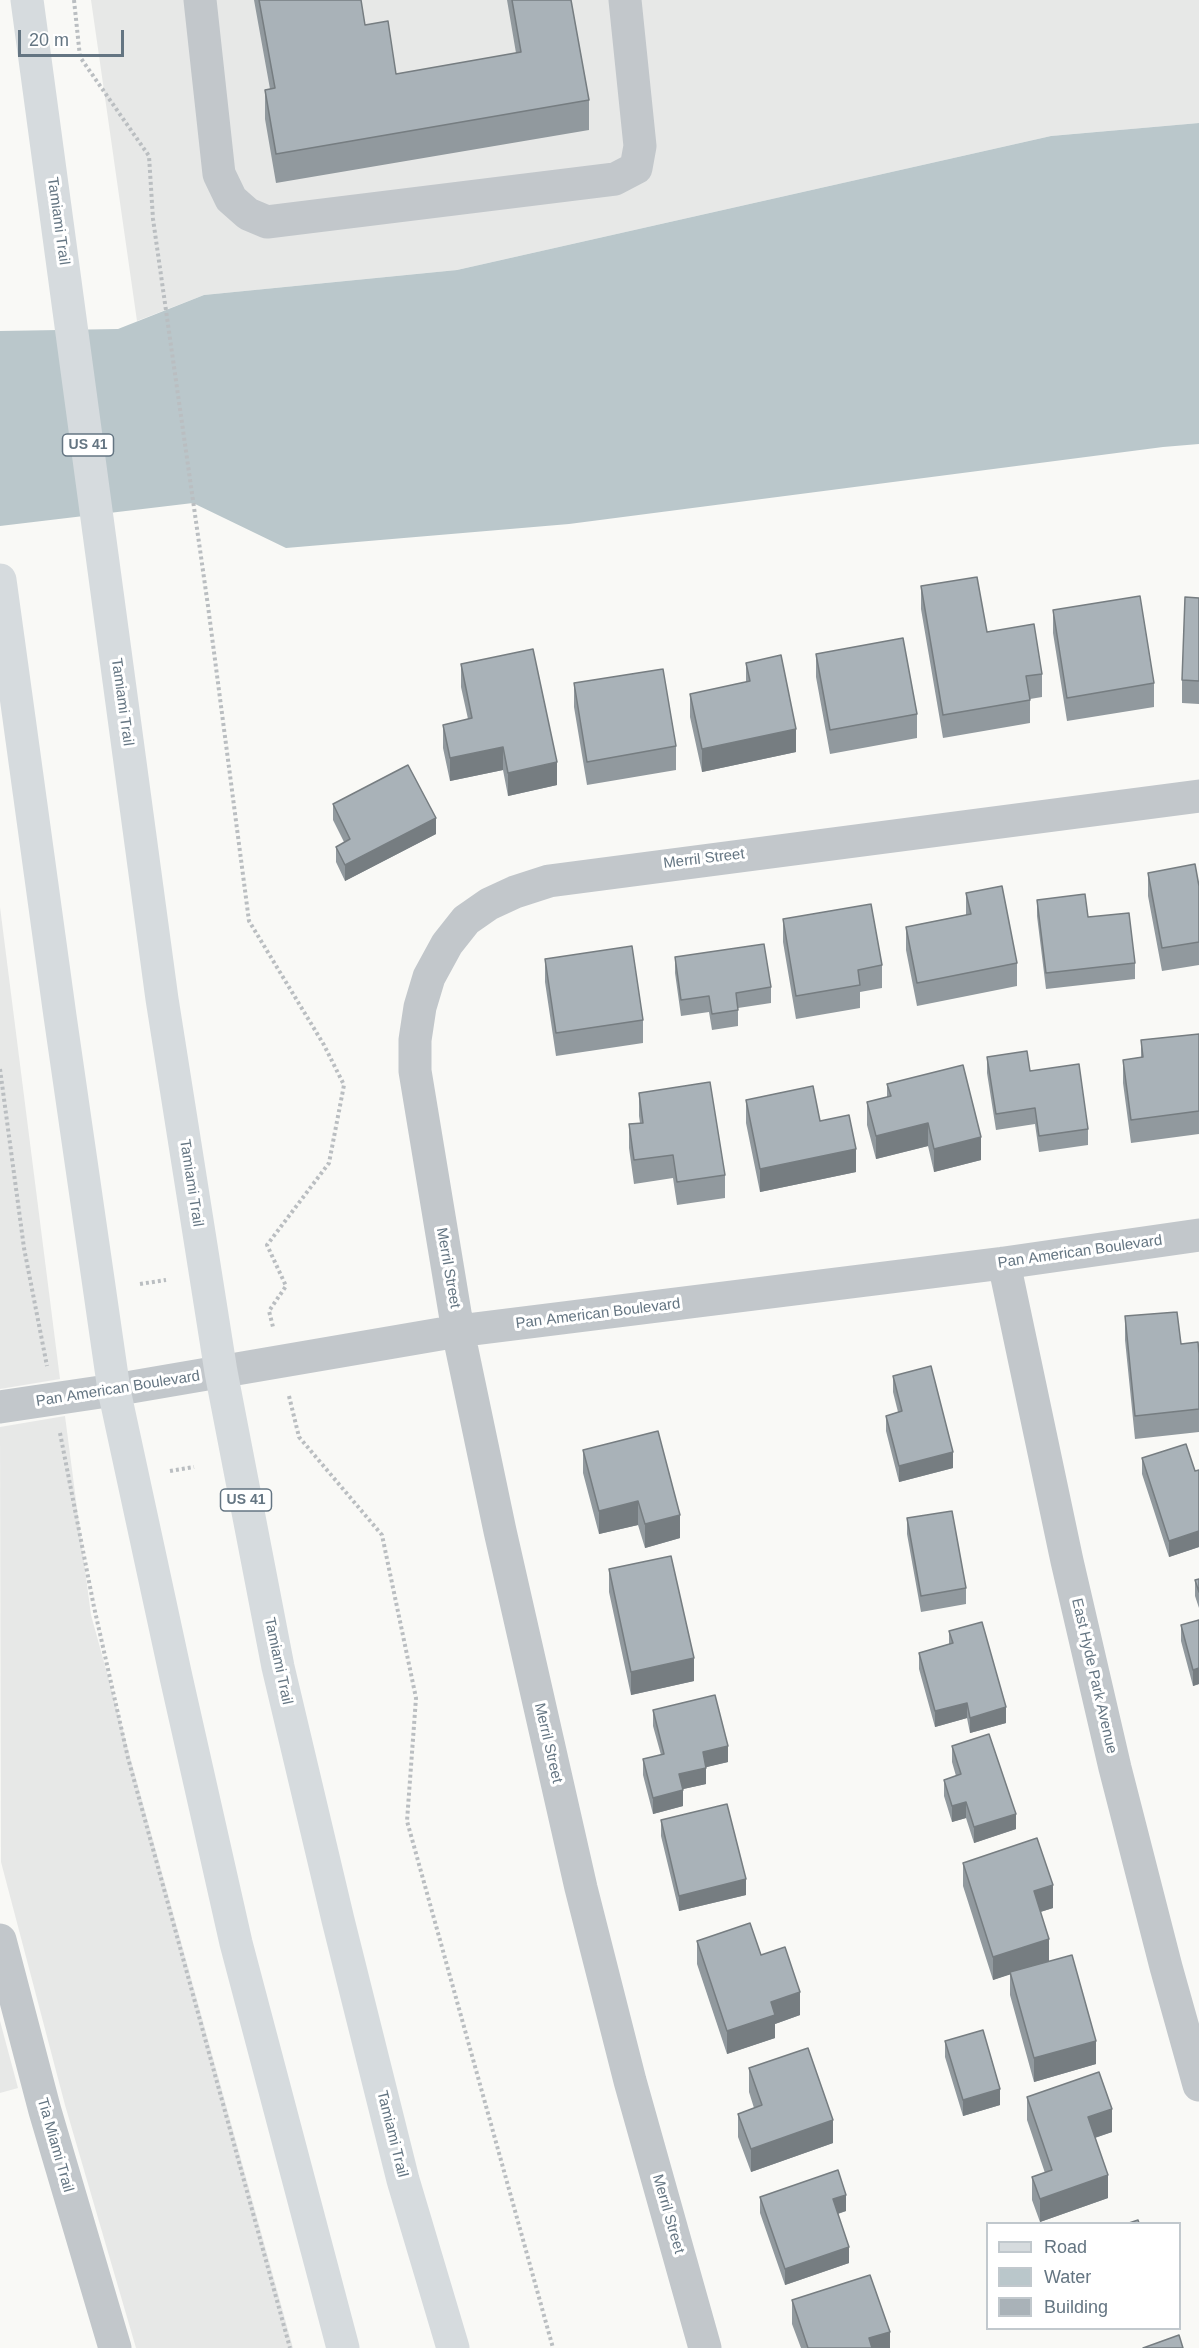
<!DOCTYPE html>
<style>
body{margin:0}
#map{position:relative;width:1199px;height:2348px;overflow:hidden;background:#f9f9f6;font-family:Helvetica,sans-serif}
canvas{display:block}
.legend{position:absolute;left:986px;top:2222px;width:195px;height:108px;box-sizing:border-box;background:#fff;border:2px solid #c1c8cd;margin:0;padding:8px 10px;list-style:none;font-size:18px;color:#647582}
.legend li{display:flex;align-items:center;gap:12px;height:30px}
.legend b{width:30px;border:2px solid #c1c8cd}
.scale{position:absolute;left:18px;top:30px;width:106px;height:27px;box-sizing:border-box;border:3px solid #647582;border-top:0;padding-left:8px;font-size:18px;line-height:21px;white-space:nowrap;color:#647582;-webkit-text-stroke:4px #fff;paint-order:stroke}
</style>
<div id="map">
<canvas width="1199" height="2348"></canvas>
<ul class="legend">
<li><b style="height:8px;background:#d6dbde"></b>Road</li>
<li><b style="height:16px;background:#bac7cb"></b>Water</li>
<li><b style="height:16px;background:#a9b2b8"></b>Building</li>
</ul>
<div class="scale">20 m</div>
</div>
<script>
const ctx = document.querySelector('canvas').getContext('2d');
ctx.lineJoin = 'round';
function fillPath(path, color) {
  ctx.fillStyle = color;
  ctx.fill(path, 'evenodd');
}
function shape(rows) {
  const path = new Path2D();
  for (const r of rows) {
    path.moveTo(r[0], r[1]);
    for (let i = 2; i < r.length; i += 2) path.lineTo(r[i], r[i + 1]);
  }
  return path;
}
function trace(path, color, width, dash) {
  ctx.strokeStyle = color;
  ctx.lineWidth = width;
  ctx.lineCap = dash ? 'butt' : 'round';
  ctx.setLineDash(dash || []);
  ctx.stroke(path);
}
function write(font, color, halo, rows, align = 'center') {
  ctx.font = font + ' Helvetica,sans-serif';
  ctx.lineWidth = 6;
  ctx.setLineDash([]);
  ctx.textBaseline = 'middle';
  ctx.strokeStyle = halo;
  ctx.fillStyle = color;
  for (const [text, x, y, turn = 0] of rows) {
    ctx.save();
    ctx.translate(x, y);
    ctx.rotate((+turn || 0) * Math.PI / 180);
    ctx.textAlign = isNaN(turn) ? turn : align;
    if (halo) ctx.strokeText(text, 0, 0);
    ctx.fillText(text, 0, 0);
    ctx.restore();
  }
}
fillPath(shape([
 [91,0,1199,0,1199,123,1051,136,457,270,204,295,137,321],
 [0,907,60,1379,0,1389],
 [65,1416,91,1615,293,2348,136,2348,65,2105,1,1862,0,1427],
 [0,2021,18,2088,0,2093]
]), '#e7e8e7');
fillPath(shape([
 [1199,123,1199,444,1163,447,569,524,286,548,193,503,0,526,0,331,118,329,204,295,457,270,1051,136]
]), '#bac7cb');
trace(shape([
 [74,0,80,57,149,156,153,219,208,606,249,921,324,1045,344,1085,329,1163,267,1245,286,1286,269,1311,273,1327],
 [0,1069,24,1248,47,1366],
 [140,1284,166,1280],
 [289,1396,299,1437,382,1535,416,1698,407,1821,553,2348],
 [60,1433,94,1607,128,1758,290,2348],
 [170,1471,194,1467]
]), '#babec1', 4, [3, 3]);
trace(shape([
 [200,0,219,174,231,199,248,214,267,222,615,179,636,168,640,146,625,0],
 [1004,1263,1067,1561,1115,1768,1166,1967,1199,2085],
 [0,1407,114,1390,458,1331,1004,1263,1199,1235],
 [0,1940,45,2111,115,2348],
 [705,2348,630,2081,581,1888,500,1531,458,1331,415,1071,415,1040,420,1007,429,977,447,944,466,920,489,904,515,892,549,881,1199,796]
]), '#c2c7cb', 33);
trace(shape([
 [27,0,162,999,221,1372,278,1667,338,1920,403,2180,453,2348],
 [0,580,60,1016,114,1390,176,1677,236,1943,343,2348]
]), '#d6dbde', 33);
fillPath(shape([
 [254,0,361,0,365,25,396,74,516,53,507,0,571,0,589,100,589,130,276,183,265,119,265,90,270,89],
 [921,586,987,632,1042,674,1042,697,1030,699,1030,723,943,738,921,609],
 [1199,598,1199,704,1182,703,1182,680],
 [1053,610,1154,683,1154,707,1067,721,1053,633],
 [816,654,917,714,917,738,830,754,816,677],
 [746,663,796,752,702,772,690,717,690,694,746,682],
 [461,664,557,785,508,796,503,770,450,781,443,748,443,725,468,719,461,687],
 [574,683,676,746,676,770,587,785,574,707],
 [333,804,436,834,345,881,336,862,336,847,344,842,333,820],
 [1148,873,1199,886,1199,965,1162,971,1148,896],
 [966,893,1017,963,1017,986,917,1006,906,950,906,927,966,915],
 [1037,900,1135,963,1135,979,1046,989,1037,916],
 [783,919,882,965,882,988,860,992,860,1008,796,1019,783,942],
 [675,957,771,987,771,1003,738,1008,738,1026,712,1030,709,1012,681,1016,675,973],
 [545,959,643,1020,643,1043,556,1056,545,982],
 [1199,1034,1199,1134,1131,1143,1123,1083,1123,1060,1141,1057,1141,1040],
 [987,1057,1030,1071,1088,1129,1088,1145,1039,1152,1035,1124,996,1130,987,1073],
 [887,1084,981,1160,934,1172,928,1146,876,1159,867,1125,867,1102,887,1097],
 [639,1093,725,1175,725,1198,677,1205,673,1178,634,1184,629,1148,629,1124,640,1123,639,1116],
 [746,1100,820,1121,856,1172,760,1192,746,1123],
 [1125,1316,1181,1344,1199,1354,1199,1432,1135,1439,1125,1340],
 [893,1376,953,1468,899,1482,886,1431,886,1416,898,1412,893,1392],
 [583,1450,680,1538,645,1548,638,1525,599,1534,583,1473],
 [1142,1458,1195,1471,1199,1470,1199,1547,1169,1557,1142,1474],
 [907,1518,966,1588,966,1604,921,1612,907,1534],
 [609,1569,694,1681,631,1695,609,1592],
 [1199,1579,1199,1608,1195,1596,1195,1580],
 [1199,1620,1199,1684,1193,1686,1181,1641,1181,1625],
 [949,1631,1006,1723,970,1733,967,1718,935,1727,919,1669,919,1653,949,1644],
 [653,1710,728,1762,706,1767,706,1784,683,1789,683,1806,653,1814,643,1775,643,1759,661,1755,653,1726],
 [952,1746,1016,1829,974,1843,966,1818,952,1822,944,1796,944,1780,956,1776,952,1762],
 [661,1820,746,1895,679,1911,661,1836],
 [963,1863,1053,1908,1040,1912,1049,1961,1096,2064,1034,2082,1010,1995,1010,1974,993,1980,963,1886],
 [697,1941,761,1955,800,2015,775,2024,775,2038,727,2054,697,1964],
 [945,2041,1000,2105,963,2116,945,2057],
 [749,2068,833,2143,751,2172,738,2137,738,2114,754,2108,749,2092],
 [1027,2097,1112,2132,1095,2138,1108,2198,1040,2222,1032,2200,1032,2177,1045,2173,1027,2120],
 [760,2197,846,2211,838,2214,849,2263,785,2285,760,2213],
 [792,2300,890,2348,801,2348,792,2324]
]), '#91999e');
fillPath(shape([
 [796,729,796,752,702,772,702,749],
 [503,747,503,770,450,781,450,758],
 [557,762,557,785,508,796,508,773],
 [436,818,436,834,345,881,345,865],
 [928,1123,928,1146,876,1159,876,1136],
 [981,1137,981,1160,934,1172,934,1149],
 [856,1149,856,1172,760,1192,760,1169],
 [953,1452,953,1468,899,1482,899,1466],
 [638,1501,638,1525,599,1534,599,1511],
 [680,1515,680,1538,645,1548,645,1524],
 [1199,1531,1199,1547,1169,1557,1169,1541],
 [694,1658,694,1681,631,1695,631,1672],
 [1199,1668,1199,1684,1193,1686,1193,1670],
 [967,1703,967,1718,935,1727,935,1711],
 [1006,1707,1006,1723,970,1733,970,1718],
 [728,1746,728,1762,703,1768,703,1752],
 [706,1768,706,1784,679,1790,679,1774],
 [683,1790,683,1806,653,1814,653,1798],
 [966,1802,966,1818,952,1822,952,1806],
 [1016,1814,1016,1829,974,1843,974,1827],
 [746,1879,746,1895,679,1911,679,1896],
 [1053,1885,1053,1908,1034,1914,1034,1891],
 [1049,1939,1049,1962,993,1980,993,1957],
 [800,1992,800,2015,775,2024,775,2038,727,2054,727,2031,771,2002],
 [1096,2041,1096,2064,1034,2082,1034,2058],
 [1000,2089,1000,2105,963,2116,963,2100],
 [1112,2109,1112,2132,1088,2140,1088,2117],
 [833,2120,833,2143,751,2172,751,2149],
 [1108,2175,1108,2198,1040,2222,1040,2199],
 [846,2195,846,2211,833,2215,833,2199],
 [849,2247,849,2263,785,2285,785,2269],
 [890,2332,890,2348,869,2348,869,2338]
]), '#767d81');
const building = shape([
 [259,0,361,0,365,25,388,21,396,74,521,52,512,0,571,0,589,100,276,154,265,90,275,88,259,0],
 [977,577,987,632,1034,624,1042,674,1026,676,1030,700,943,715,921,586,977,577],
 [1140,596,1154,683,1067,698,1053,610,1140,596],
 [1185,597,1199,598,1199,681,1182,680,1185,597],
 [903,638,917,714,830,730,816,654,903,638],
 [533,649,557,762,508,773,503,747,450,758,443,725,472,718,461,664,533,649],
 [781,655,796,729,702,749,690,694,750,681,746,663,781,655],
 [663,669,676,746,587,762,574,683,663,669],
 [408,765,436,818,345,865,336,847,350,839,333,804,408,765],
 [1195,864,1199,886,1199,942,1162,948,1148,873,1195,864],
 [1002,886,1017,963,917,983,906,927,971,914,966,893,1002,886],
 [1085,894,1088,917,1129,913,1135,963,1046,973,1037,900,1085,894],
 [871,904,882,965,858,970,860,985,796,996,783,919,871,904],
 [764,944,771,987,736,993,738,1010,712,1014,709,996,681,1000,675,957,764,944],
 [632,946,643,1020,556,1033,545,959,632,946],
 [1199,1034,1199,1111,1131,1120,1123,1060,1143,1057,1141,1040,1199,1034],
 [1027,1051,1030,1071,1079,1064,1088,1129,1039,1136,1035,1108,996,1114,987,1057,1027,1051],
 [963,1065,981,1137,934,1149,928,1123,876,1136,867,1102,891,1096,887,1084,963,1065],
 [710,1082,725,1175,677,1182,673,1155,634,1160,629,1124,643,1123,639,1093,710,1082],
 [813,1086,820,1121,849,1115,856,1149,760,1169,746,1100,813,1086],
 [1177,1312,1181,1344,1198,1342,1199,1354,1199,1409,1135,1416,1125,1316,1177,1312],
 [931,1366,953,1452,899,1466,886,1416,902,1411,893,1376,931,1366],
 [658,1431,680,1515,645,1524,638,1501,599,1511,583,1450,658,1431],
 [1186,1444,1195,1471,1199,1470,1199,1531,1169,1541,1142,1458,1186,1444],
 [952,1511,966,1588,921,1596,907,1518,952,1511],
 [671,1556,694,1658,631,1672,609,1569,671,1556],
 [1199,1579,1199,1592,1195,1580,1199,1579],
 [1199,1620,1199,1668,1193,1670,1181,1625,1199,1620],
 [982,1622,1006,1707,970,1718,967,1703,935,1711,919,1653,953,1643,949,1631,982,1622],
 [715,1695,728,1746,703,1752,706,1768,679,1774,683,1790,653,1798,643,1759,664,1754,653,1710,715,1695],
 [989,1734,1016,1814,974,1827,966,1802,952,1806,944,1780,961,1774,952,1746,989,1734],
 [727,1804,746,1879,679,1896,661,1820,727,1804],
 [1037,1838,1053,1885,1034,1891,1049,1939,993,1957,963,1863,1037,1838],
 [750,1923,761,1955,785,1947,800,1992,771,2002,775,2015,727,2031,697,1941,750,1923],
 [1072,1955,1096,2041,1034,2058,1010,1972,1072,1955],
 [983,2030,1000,2089,963,2100,945,2041,983,2030],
 [808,2048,833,2120,751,2149,738,2114,762,2105,749,2068,808,2048],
 [1099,2072,1112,2109,1088,2117,1108,2175,1040,2199,1032,2177,1052,2170,1027,2097,1099,2072],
 [838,2170,846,2195,833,2199,849,2247,785,2269,760,2197,838,2170],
 [1138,2220,1139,2223,1129,2223,1138,2220],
 [870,2275,890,2332,869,2338,872,2348,808,2348,792,2300,870,2275],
 [1179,2335,1183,2348,1143,2348,1179,2335]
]);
fillPath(building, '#a9b2b8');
trace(building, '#767d81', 1.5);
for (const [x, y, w] of [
 [88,445,51],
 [246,1500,51]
]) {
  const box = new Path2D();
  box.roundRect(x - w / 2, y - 11, w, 22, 4.5);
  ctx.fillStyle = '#fff';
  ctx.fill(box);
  trace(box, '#647582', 1.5);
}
write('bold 14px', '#647582', null, [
 ["US 41",88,445],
 ["US 41",246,1500]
]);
write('15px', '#647582', '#fff', [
 ["Tamiami Trail",58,221,82],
 ["Tamiami Trail",122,702,82],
 ["Merril Street",704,859,-7],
 ["Tamiami Trail",191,1183,81],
 ["Pan American Boulevard",1080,1252,-8],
 ["Merril Street",448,1268,80],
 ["Pan American Boulevard",598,1314,-7],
 ["Pan American Boulevard",118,1389,-9],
 ["Tamiami Trail",278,1661,78],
 ["East Hyde Park Avenue",1094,1676,77],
 ["Merril Street",548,1743,77],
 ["Tamiami Trail",392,2134,76],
 ["Tia Miami Trail",55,2145,74],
 ["Merril Street",668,2214,74]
]);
</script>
